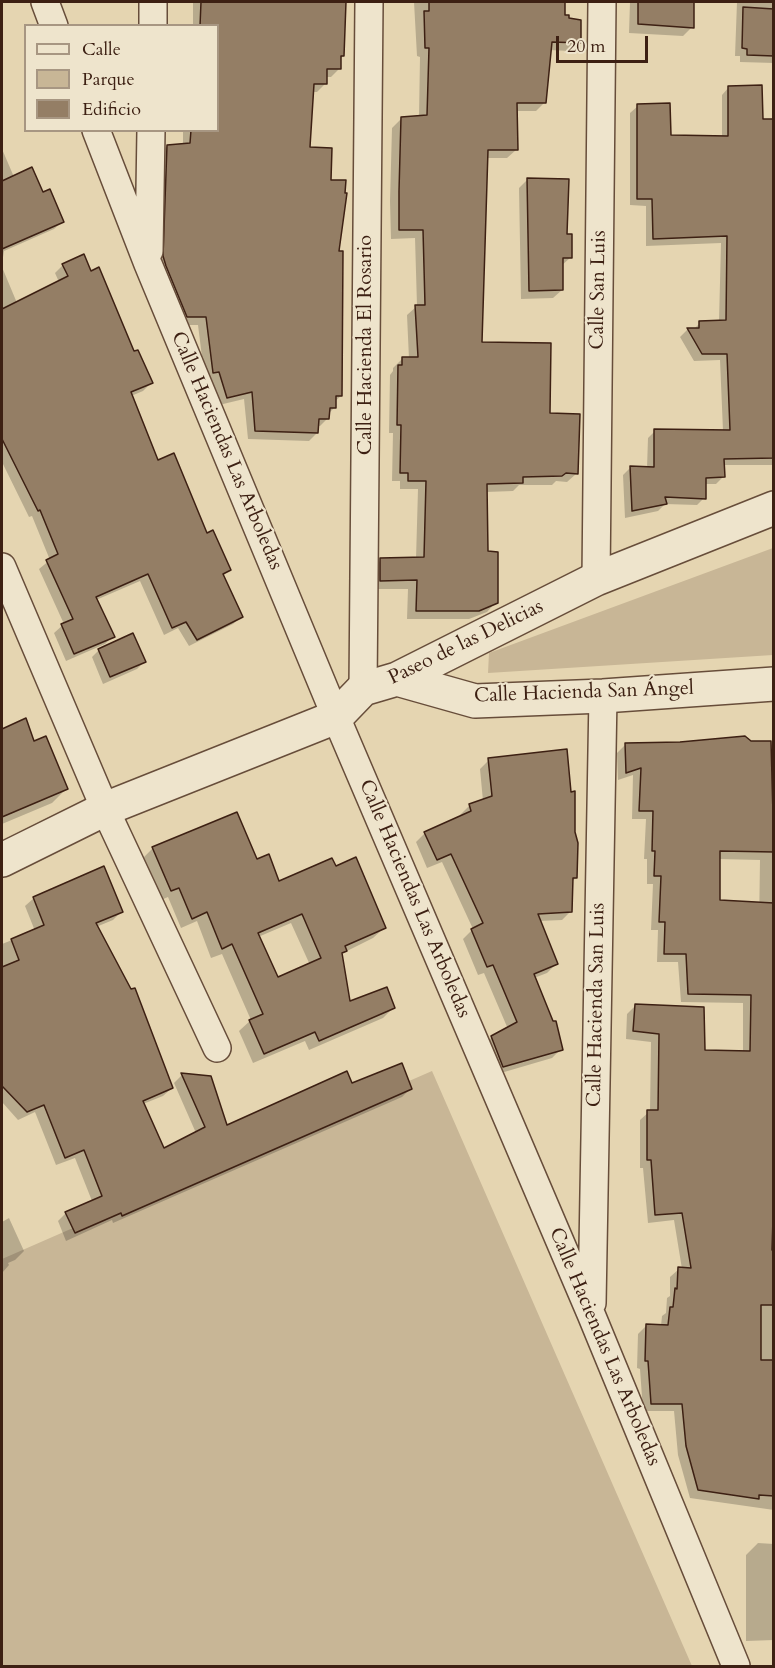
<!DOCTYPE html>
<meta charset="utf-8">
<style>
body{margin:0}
#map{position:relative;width:775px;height:1668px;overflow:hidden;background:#e5d5b1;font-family:Cardo,serif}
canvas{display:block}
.frame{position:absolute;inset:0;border:3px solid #3d2013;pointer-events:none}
.legend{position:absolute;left:24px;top:24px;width:195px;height:108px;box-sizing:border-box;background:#eee4cc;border:2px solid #a79682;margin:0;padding:8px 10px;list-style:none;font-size:18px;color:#3d2013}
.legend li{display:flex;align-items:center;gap:12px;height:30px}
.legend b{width:30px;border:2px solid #a79682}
.scale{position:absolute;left:556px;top:36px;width:92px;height:27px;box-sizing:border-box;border:3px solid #3d2013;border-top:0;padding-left:8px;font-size:18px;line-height:21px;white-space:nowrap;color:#3d2013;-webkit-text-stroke:4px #eee4cc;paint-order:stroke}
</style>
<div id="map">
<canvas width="775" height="1668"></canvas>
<div class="frame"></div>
<ul class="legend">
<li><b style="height:8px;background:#eee4cc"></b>Calle</li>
<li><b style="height:16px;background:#c8b696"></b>Parque</li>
<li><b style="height:16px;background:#947e65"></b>Edificio</li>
</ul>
<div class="scale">20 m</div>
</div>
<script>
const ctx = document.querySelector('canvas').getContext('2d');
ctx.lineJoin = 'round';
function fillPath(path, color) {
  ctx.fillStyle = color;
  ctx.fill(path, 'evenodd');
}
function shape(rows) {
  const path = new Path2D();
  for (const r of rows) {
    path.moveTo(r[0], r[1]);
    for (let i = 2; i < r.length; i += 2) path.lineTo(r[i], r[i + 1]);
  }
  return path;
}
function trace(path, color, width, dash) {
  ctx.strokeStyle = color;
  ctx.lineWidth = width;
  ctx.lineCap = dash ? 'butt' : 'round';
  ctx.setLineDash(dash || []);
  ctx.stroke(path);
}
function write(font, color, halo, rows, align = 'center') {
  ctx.font = font + ' Cardo,serif';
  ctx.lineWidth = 4.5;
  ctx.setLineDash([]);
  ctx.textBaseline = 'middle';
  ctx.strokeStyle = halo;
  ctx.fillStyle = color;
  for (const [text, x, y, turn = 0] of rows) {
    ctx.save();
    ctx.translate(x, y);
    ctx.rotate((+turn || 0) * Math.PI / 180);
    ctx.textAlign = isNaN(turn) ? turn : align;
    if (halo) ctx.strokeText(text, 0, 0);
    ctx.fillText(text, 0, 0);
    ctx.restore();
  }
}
fillPath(shape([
 [773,548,773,655,488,673,489,653],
 [432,1071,692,1666,2,1666,2,1259]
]), '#c8b696');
fillPath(shape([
 [158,2,344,2,343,56,340,59,339,69,331,77,325,77,325,84,317,92,312,92,309,148,329,181,337,252,341,396,334,402,334,408,328,414,328,418,320,426,317,426,317,433,309,441,248,439,244,399,219,405,211,379,205,381,198,325,179,325,156,265,159,154,167,146,183,145,183,130,218,130,218,26,193,26,193,3],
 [414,2,494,2,494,13,579,42,570,51,549,50,545,102,536,111,515,111,516,150,507,158,486,158,481,343,548,415,576,474,567,482,556,481,552,485,519,485,513,491,486,492,486,552,496,602,487,612,469,619,407,619,408,589,371,589,372,569,381,560,416,559,418,489,400,489,400,481,392,481,393,433,389,433,390,375,393,371,393,368,402,359,409,359,407,315,417,306,415,238,391,239,390,201,392,128,401,119,419,117,420,57,417,56],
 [630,2,693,2,692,27,683,36,629,33],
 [737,2,774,2,774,63,740,62,740,56,735,56],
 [729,87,761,120,774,120,774,465,723,465,724,476,716,484,704,484,704,498,697,505,665,504,658,511,625,518,623,475,630,468,647,468,648,438,655,431,723,431,720,360,694,361,680,337,687,330,693,330,700,323,719,321,721,243,646,246,646,206,630,205,630,113,638,106,670,136,722,137,722,95],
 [2,149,14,177,42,194,62,222,54,229,4,251,2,264],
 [528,179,566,235,570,258,561,266,562,290,553,298,521,299,519,188],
 [63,265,133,353,151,383,143,391,131,396,157,462,230,569,222,577,241,617,233,624,189,646,178,628,164,635,140,581,96,600,113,636,105,644,66,661,54,633,64,624,39,569,50,560,32,516,29,517,2,462,2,267,17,303,59,282,55,273],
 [99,650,144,662,137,669,103,684,92,657],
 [25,720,33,743,66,789,52,803,2,824,2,731],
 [626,744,774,802,774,929,759,928,760,860,718,859,718,909,774,945,770,1251,774,1251,774,1510,690,1498,678,1455,674,1411,643,1411,640,1369,637,1368,638,1334,646,1326,661,1326,662,1316,666,1313,667,1298,670,1296,670,1277,679,1269,682,1269,674,1220,648,1223,643,1168,640,1168,640,1120,650,1111,651,1042,626,1039,627,1014,636,1005,704,1052,743,1052,743,1003,681,1002,678,962,657,962,658,930,651,930,653,884,647,884,647,859,644,859,646,819,632,819,633,775,618,780,617,753],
 [489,760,576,878,571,882,571,911,562,920,539,921,556,964,547,973,534,978,561,1049,552,1058,494,1075,483,1046,492,1037,508,1029,484,973,478,975,463,939,473,929,442,862,427,868,416,842,425,833,461,817,460,815,469,806,483,801,480,769],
 [153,848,256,861,278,883,335,868,384,928,373,938,341,954,349,1003,393,1008,383,1018,309,1050,305,1041,253,1063,239,1031,251,1020,222,954,211,958,197,921,181,928,168,897,161,900,143,858],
 [291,923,310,965,277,979,258,937],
 [34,898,121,912,113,920,96,927,172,1088,163,1096,143,1104,163,1150,196,1133,174,1083,182,1075,226,1127,351,1085,411,1088,402,1097,113,1223,112,1220,66,1241,58,1221,66,1213,92,1201,75,1158,56,1165,35,1112,18,1120,2,1102,2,944,35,931,25,906],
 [9,1218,24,1251,15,1260,8,1263,9,1265,2,1273,2,1222],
 [758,1543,774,1544,774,1640,746,1641,746,1555]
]), '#0003');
const building = shape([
 [201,2,346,2,344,56,341,56,341,69,327,69,327,84,314,84,310,147,332,148,331,180,346,180,345,193,347,193,339,251,343,251,342,396,336,396,336,408,330,408,329,419,319,419,318,433,255,431,252,392,227,398,219,372,213,373,206,317,187,317,166,266,163,256,167,145,190,143,191,130,218,130,218,26,200,26,201,2],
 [429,2,565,2,565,15,569,15,569,18,581,20,581,43,552,42,546,103,517,103,518,150,488,150,482,342,551,343,550,413,580,414,578,474,566,473,562,476,523,477,523,483,487,484,488,551,498,552,498,603,479,611,416,611,417,580,380,581,380,558,424,557,426,481,408,481,408,473,400,473,401,425,397,425,398,365,402,365,402,357,418,357,415,305,425,305,423,230,399,230,399,191,401,117,427,115,429,48,425,48,424,11,429,11,429,2],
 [638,2,694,2,694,28,638,24,638,2],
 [743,7,774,9,774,56,747,55,747,49,742,48,743,7],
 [762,85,763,119,774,119,774,458,724,459,725,477,706,478,706,499,665,497,667,504,632,511,630,466,654,467,654,429,730,430,727,354,702,354,687,328,699,328,699,321,726,320,727,236,653,239,652,199,637,199,637,104,670,103,671,135,728,136,728,86,762,85],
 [32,167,43,192,50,189,64,222,2,249,2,181,32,167],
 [527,178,569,179,567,234,572,234,572,258,563,258,563,290,529,291,527,178],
 [84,254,91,271,99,267,134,351,138,350,153,383,131,392,158,460,174,453,207,533,213,530,231,570,223,574,243,617,197,640,186,622,172,628,148,574,96,597,115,637,74,654,61,624,73,619,46,560,58,554,40,510,38,511,2,439,2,309,68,276,62,264,84,254],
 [133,633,146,662,110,677,98,649,133,633],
 [26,718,34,741,46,736,68,789,2,817,2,729,26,718],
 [745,736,751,741,771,741,774,852,720,851,720,900,774,903,774,1187,772,1250,774,1250,774,1305,761,1305,761,1360,774,1360,774,1496,759,1495,759,1499,698,1490,686,1446,682,1404,651,1404,648,1361,645,1361,646,1324,668,1325,670,1307,673,1307,675,1288,677,1289,678,1267,691,1268,682,1213,655,1215,651,1160,647,1160,647,1110,658,1110,659,1034,633,1031,635,1004,704,1007,705,1050,750,1051,751,995,688,994,686,954,664,954,665,922,659,922,661,876,654,876,655,851,652,851,653,811,639,811,641,768,626,773,625,743,680,742,745,736],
 [567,749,571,792,575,791,575,832,578,843,577,878,573,878,572,912,538,914,558,964,534,974,553,1021,556,1021,563,1050,503,1067,491,1036,517,1022,493,965,487,967,471,929,483,923,451,854,437,860,424,832,471,811,469,804,492,796,488,758,567,749],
 [237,812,257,859,269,854,279,881,332,858,336,866,356,857,386,928,345,946,347,951,342,953,350,1001,387,987,395,1008,319,1041,315,1032,264,1054,249,1020,263,1014,232,944,222,949,207,912,192,919,179,888,171,891,152,847,237,812],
 [302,914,321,958,278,977,258,933,302,914],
 [104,866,123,912,96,923,131,989,135,988,173,1088,143,1101,164,1148,205,1127,181,1073,211,1076,227,1125,347,1071,352,1083,402,1063,412,1089,122,1216,121,1213,75,1233,65,1212,102,1196,84,1150,65,1158,44,1105,27,1112,2,1086,2,967,19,960,11,939,44,925,33,897,104,866]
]);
fillPath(building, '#947e65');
trace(building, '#3d2013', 1.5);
const minor = shape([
 [45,2,54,26],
 [153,26,153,2],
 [96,130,148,264,336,717,591,1314,736,1666],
 [149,251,151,130],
 [2,567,105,809,217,1048],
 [596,579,602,2],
 [363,689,369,2],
 [592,1303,603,696]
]);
const tertiary = shape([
 [397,679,475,701,603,696,774,684],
 [2,860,105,809,336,717,363,689,397,679,596,579,774,508]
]);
trace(minor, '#674d3a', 30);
trace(tertiary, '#674d3a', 36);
trace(minor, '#eee4cc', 27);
trace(tertiary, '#eee4cc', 33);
write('20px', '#3d2013', '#eee4cc', [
 ["Calle San Luis",599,290,-89],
 ["Calle Hacienda El Rosario",366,345,-90],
 ["Calle Haciendas Las Arboledas",226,451,67],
 ["Paseo de las Delicias",466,643,-26],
 ["Calle Hacienda San Ángel",584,693,-2],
 ["Calle Haciendas Las Arboledas",414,899,67],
 ["Calle Hacienda San Luis",597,1005,-89],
 ["Calle Haciendas Las Arboledas",604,1347,67]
]);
</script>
